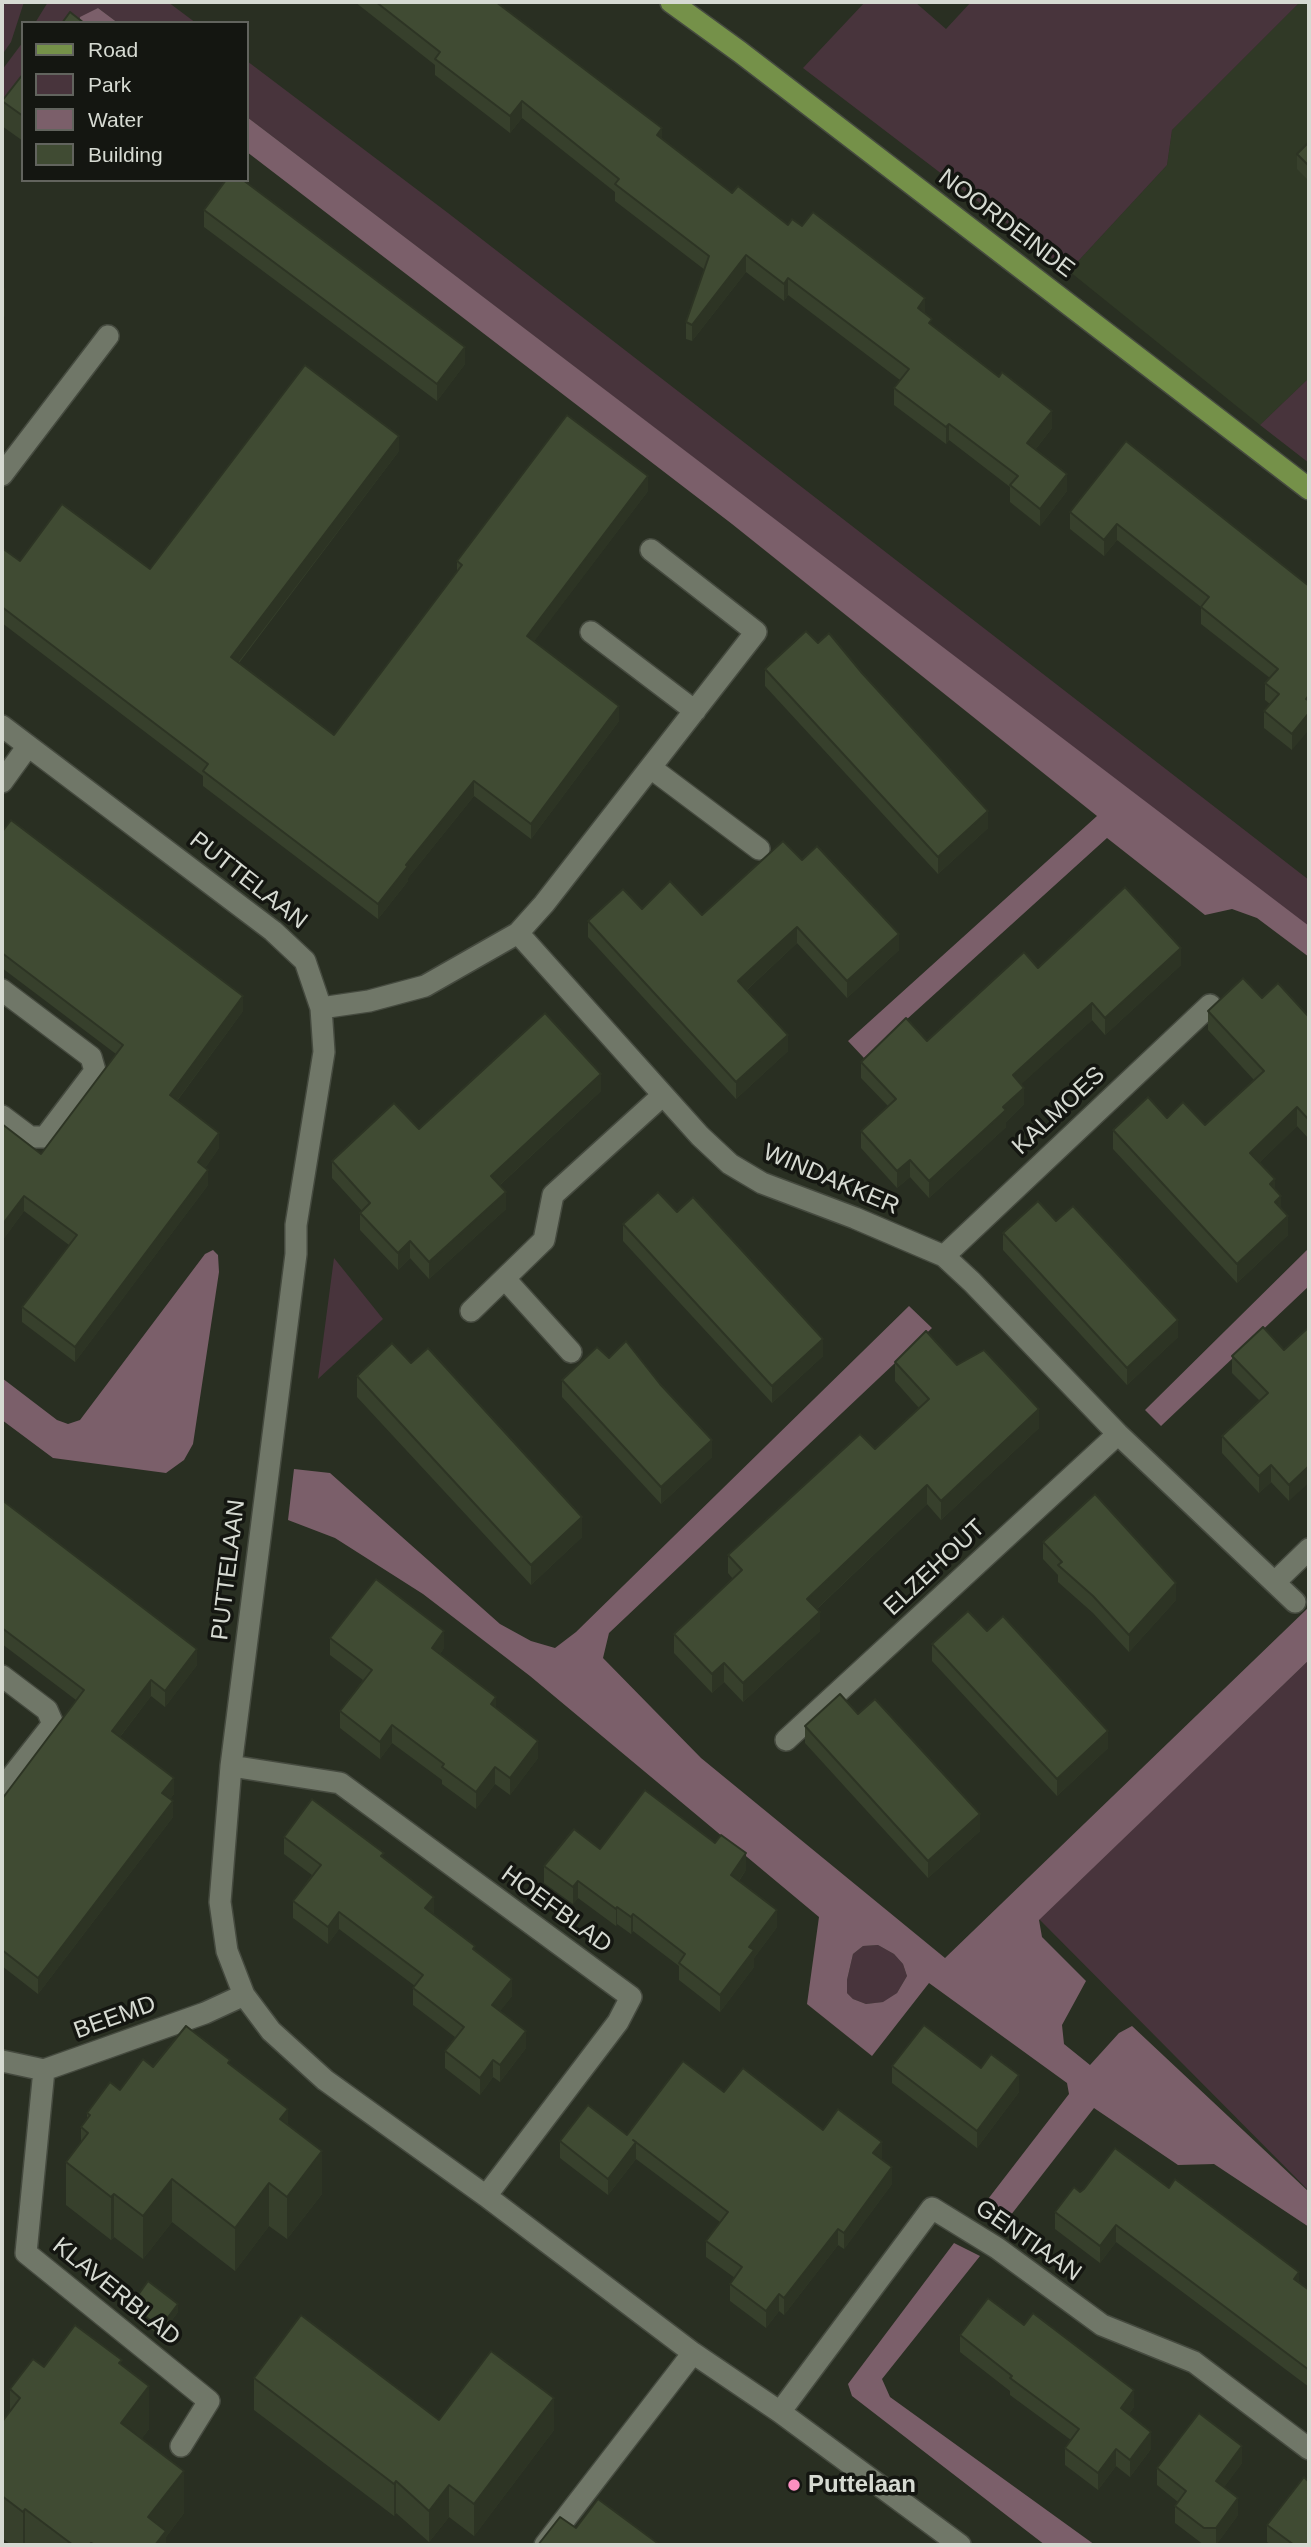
<!DOCTYPE html>
<style>
body{margin:0}
#map{position:relative;width:1311px;height:2547px;overflow:hidden;background:#292f22;font-family:Arial,sans-serif}
canvas{display:block}
.frame{position:absolute;inset:0;border:4px solid #d6dad2;pointer-events:none}
.legend{position:absolute;left:21px;top:21px;width:228px;height:161px;box-sizing:border-box;background:#141611;border:2px solid #62645e;margin:0;padding:9px 12px;list-style:none;font-size:21px;color:#d6dad2}
.legend li{display:flex;align-items:center;gap:14px;height:35px}
.legend b{width:35px;border:2px solid #62645e}
</style>
<div id="map">
<canvas width="1311" height="2547"></canvas>
<div class="frame"></div>
<ul class="legend">
<li><b style="height:9px;background:#759149"></b>Road</li>
<li><b style="height:19px;background:#48343c"></b>Park</li>
<li><b style="height:19px;background:#7b5f6a"></b>Water</li>
<li><b style="height:19px;background:#404b33"></b>Building</li>
</ul>
</div>
<script>
const ctx = document.querySelector('canvas').getContext('2d');
ctx.lineJoin = 'round';
function fillPath(path, color) {
  ctx.fillStyle = color;
  ctx.fill(path, 'evenodd');
}
function shape(rows) {
  const path = new Path2D();
  for (const r of rows) {
    path.moveTo(r[0], r[1]);
    for (let i = 2; i < r.length; i += 2) path.lineTo(r[i], r[i + 1]);
  }
  return path;
}
function trace(path, color, width, dash) {
  ctx.strokeStyle = color;
  ctx.lineWidth = width;
  ctx.lineCap = dash ? 'butt' : 'round';
  ctx.setLineDash(dash || []);
  ctx.stroke(path);
}
function write(font, color, halo, rows, align = 'center') {
  ctx.font = font + ' Arial,sans-serif';
  ctx.lineWidth = 7;
  ctx.setLineDash([]);
  ctx.textBaseline = 'middle';
  ctx.strokeStyle = halo;
  ctx.fillStyle = color;
  for (const [text, x, y, turn = 0] of rows) {
    ctx.save();
    ctx.translate(x, y);
    ctx.rotate((+turn || 0) * Math.PI / 180);
    ctx.textAlign = isNaN(turn) ? turn : align;
    if (halo) ctx.strokeText(text, 0, 0);
    ctx.fillText(text, 0, 0);
    ctx.restore();
  }
}
fillPath(shape([
 [1300,2,1309,2,1309,378,1260,425,1069,271,1167,165,1172,130]
]), '#303926');
fillPath(shape([
 [6,2,24,2,11,42,2,55,2,8],
 [48,2,168,2,196,23,118,23,98,8,74,23,35,23],
 [865,2,915,2,946,29,971,2,1300,2,1172,130,1167,165,1069,271,803,68],
 [23,42,23,88,2,115,2,70],
 [247,61,448,213,1309,880,1309,927,247,117],
 [1309,378,1309,463,1260,425],
 [334,1258,383,1319,318,1379],
 [1309,1660,1309,2191,1039,1919],
 [878,1945,894,1954,903,1964,907,1976,897,1993,884,2002,866,2004,853,1999,847,1993,847,1980,853,1954,863,1946]
]), '#48343c');
fillPath(shape([
 [98,8,118,23,79,23,80,17],
 [247,117,1309,926,1309,957,1257,918,1232,909,1205,915,1107,838,864,1058,848,1041,1097,816,732,524,247,152],
 [1309,1248,1309,1286,1161,1426,1145,1410],
 [213,1250,218,1255,219,1272,193,1444,184,1460,166,1473,53,1458,2,1420,2,1378,57,1420,68,1424,80,1420,205,1254],
 [909,1306,932,1328,609,1633,603,1658,701,1758,945,1958,1309,1607,1309,1660,1039,1920,1042,1937,1086,1981,1062,2025,1064,2044,1090,2065,1119,2033,1132,2026,1309,2192,1309,2227,1214,2164,1178,2165,1094,2108,1000,2229,978,2212,1069,2094,1067,2083,929,1983,872,2056,807,2004,819,1917,530,1676,423,1594,335,1538,288,1520,294,1469,330,1473,500,1624,531,1641,555,1648,576,1632],
 [878,1945,894,1954,903,1964,907,1976,897,1993,883,2002,866,2004,853,1999,847,1993,847,1980,853,1954,863,1946],
 [954,2243,980,2256,882,2379,890,2397,1095,2545,1045,2545,852,2396,848,2384]
]), '#7b5f6a');
const minor = shape([
 [2,475,108,336],
 [591,632,695,711],
 [2,726,273,931,305,961,321,1008,324,1052,296,1225,296,1254,231,1766,220,1902,227,1951,244,1995,271,2031,325,2080,486,2196,693,2353,780,2412,960,2545],
 [651,768,759,849],
 [2,782,28,746],
 [518,933,544,904,756,632,651,550],
 [2,990,91,1057,95,1071,45,1137,30,1137,2,1116],
 [321,1008,369,1001,425,986,518,933,700,1136,730,1164,762,1183,855,1218,944,1256,972,1282,1118,1434,1295,1602],
 [944,1256,1210,1005],
 [505,1279,571,1352],
 [471,1311,544,1240,553,1195,663,1095],
 [1275,1582,1309,1549],
 [2,1676,47,1710,53,1724,2,1789],
 [786,1740,1118,1434],
 [231,1766,340,1783,631,1997,618,2022,486,2196],
 [2,2061,44,2070,205,2013,244,1995],
 [44,2070,26,2253,209,2401,181,2446],
 [780,2412,932,2208,997,2248,1102,2325,1194,2362,1309,2449],
 [545,2545,693,2353]
]);
const major = shape([
 [671,2,740,52,1309,489]
]);
trace(minor, '#454a3f', 24);
trace(major, '#454a3f', 24);
trace(minor, '#707768', 21);
trace(major, '#759149', 21);
fillPath(shape([
 [355,2,496,2,662,139,732,193,788,225,925,314,932,326,1052,428,1035,450,1067,491,1040,526,1010,502,1010,487,949,440,946,444,894,405,894,388,900,380,788,295,784,301,746,272,692,341,686,339,686,322,705,270,615,201,615,192,522,118,510,133,435,75,435,65],
 [23,74,23,141,2,126,2,101],
 [1309,142,1309,181,1297,169,1297,154],
 [204,210,465,364,437,401,204,227],
 [1126,441,1309,586,1292,750,1264,728,1264,711,1270,704,1265,700,1265,683,1270,678,1201,624,1201,607,1117,540,1104,556,1070,529,1070,512],
 [399,451,239,663,334,735,457,572,457,561,648,491,534,641,619,721,531,839,474,796,408,878,408,881,378,919,203,786,203,776,2,623,2,548,20,561,150,569],
 [765,669,988,828,938,874,765,686],
 [2,832,243,1011,177,1101,219,1148,205,1168,208,1185,75,1362,22,1322,22,1307,69,1245,24,1211,2,1241,41,1154,116,1054,2,968],
 [802,860,899,950,847,998,797,943,747,990,788,1051,736,1099,588,937,588,921,642,909,702,915],
 [1181,965,1105,1035,1092,1020,1021,1084,1024,1104,1006,1122,1006,1127,929,1198,910,1177,897,1188,861,1148,861,1131,888,1106,861,1078,861,1062,927,1041,1038,968],
 [1262,998,1309,1017,1309,1139,1297,1126,1259,1163,1275,1190,1288,1235,1237,1283,1113,1149,1113,1130,1167,1118,1205,1125,1254,1080,1208,1030,1208,1011],
 [601,1091,500,1185,506,1209,429,1279,410,1258,398,1270,360,1230,360,1213,362,1211,332,1178,332,1161,419,1129],
 [677,1212,823,1356,772,1403,623,1241,623,1224],
 [1056,1221,1178,1337,1127,1385,1003,1250,1003,1233],
 [1309,1327,1289,1501,1271,1482,1259,1493,1222,1453,1222,1436,1260,1401,1232,1373,1232,1356,1284,1350],
 [895,1362,957,1365,1039,1428,941,1520,927,1504,817,1609,820,1631,743,1702,724,1682,712,1693,674,1653,674,1634,733,1579,728,1573,728,1555,875,1449,919,1408,895,1381],
 [411,1363,582,1537,531,1585,357,1397,357,1376],
 [562,1380,712,1457,661,1504,562,1397],
 [2,1500,197,1665,165,1707,151,1696,120,1737,174,1794,170,1799,173,1817,38,1994,2,1966,2,1799,76,1700,2,1644],
 [1043,1542,1176,1600,1129,1652,1093,1613,1058,1582,1058,1575,1043,1559],
 [987,1631,1108,1748,1057,1796,932,1661,932,1644],
 [330,1638,444,1648,440,1654,496,1708,538,1758,510,1795,495,1784,476,1809,442,1784,442,1780,392,1743,380,1759,340,1728,340,1711,363,1680,330,1655],
 [858,1714,980,1831,928,1878,805,1743,805,1726],
 [284,1837,384,1859,433,1914,475,1950,512,1996,500,2011,526,2048,500,2082,493,2077,480,2095,445,2068,445,2051,455,2037,413,2005,413,1988,415,1986,339,1929,328,1944,293,1918,293,1901,312,1875,284,1854],
 [600,1849,746,1870,739,1881,777,1927,754,1958,754,1967,720,2012,679,1980,679,1966,633,1931,631,1934,617,1924,616,1926,578,1898,573,1904,544,1883,544,1866],
 [230,2064,288,2126,322,2194,287,2239,269,2226,235,2271,172,2222,143,2259,114,2237,111,2240,66,2205,66,2162,81,2142,81,2127,87,2119,87,2113,153,2067],
 [892,2066,981,2068,1019,2092,977,2148,892,2083],
 [724,2092,823,2130,882,2158,881,2159,892,2184,844,2249,838,2245,784,2315,779,2311,766,2328,730,2301,730,2284,735,2278,706,2257,706,2241,720,2222,636,2159,608,2195,560,2158,560,2141,627,2135],
 [1080,2192,1299,2282,1309,2290,1309,2387,1116,2242,1100,2263,1055,2229,1055,2212],
 [131,2305,178,2312,160,2336,131,2314],
 [960,2335,1134,2407,1129,2414,1151,2449,1130,2477,1116,2466,1098,2490,1065,2465,1065,2448,1071,2440,1010,2395,1010,2391,960,2352],
 [122,2365,149,2429,142,2438,184,2513,166,2537,166,2545,11,2545,2,2538,2,2422,10,2412,10,2389,44,2367],
 [254,2378,439,2420,554,2430,474,2536,449,2517,429,2542,396,2513,394,2516,254,2410],
 [1242,2463,1224,2487,1238,2515,1216,2545,1204,2545,1175,2523,1175,2506,1178,2502,1157,2485,1157,2468],
 [1267,2525,1309,2545,1271,2545,1267,2542]
]), '#37402c');
fillPath(shape([
 [522,101,522,118,510,133,510,116],
 [662,128,662,145,657,135],
 [746,255,746,272,692,341,692,325],
 [788,278,788,295,784,301,784,284],
 [5,287,5,316,2,321,2,292],
 [925,298,925,315,918,308],
 [465,347,465,364,437,401,437,384],
 [1052,411,1052,428,1027,460,1027,443],
 [949,424,949,440,946,444,946,427],
 [399,436,399,451,231,672,231,657],
 [1067,474,1067,491,1040,526,1040,509],
 [648,476,648,491,527,651,527,636],
 [1117,524,1117,540,1104,556,1104,540],
 [619,706,619,721,531,839,531,824],
 [1309,713,1309,730,1292,750,1292,734],
 [474,781,474,796,408,878,408,881,378,919,378,904,406,865],
 [988,811,988,828,938,874,938,857],
 [797,927,797,943,738,998,738,981],
 [899,934,899,950,847,998,847,981],
 [1181,948,1181,965,1105,1035,1105,1018],
 [243,996,243,1011,170,1110,170,1095],
 [1092,1003,1092,1020,1013,1092,1013,1075],
 [788,1035,788,1051,736,1099,736,1082],
 [601,1074,601,1091,491,1193,491,1176],
 [1024,1088,1024,1104,1006,1122,1006,1127,929,1198,929,1181],
 [1297,1107,1297,1126,1250,1172,1250,1153],
 [219,1133,219,1148,198,1178,198,1162],
 [910,1160,910,1177,897,1188,897,1171],
 [208,1170,208,1185,75,1362,75,1347],
 [1275,1179,1275,1198,1270,1184],
 [506,1192,506,1209,429,1279,429,1262],
 [24,1196,24,1211,2,1241,2,1225],
 [1281,1196,1281,1215,1275,1202],
 [1288,1216,1288,1235,1237,1283,1237,1264],
 [410,1241,410,1258,398,1270,398,1253],
 [1178,1320,1178,1337,1127,1385,1127,1368],
 [823,1339,823,1356,772,1403,772,1386],
 [1039,1409,1039,1428,941,1520,941,1501],
 [712,1440,712,1457,661,1504,661,1487],
 [1271,1465,1271,1482,1259,1493,1259,1476],
 [1309,1466,1309,1483,1289,1501,1289,1485],
 [927,1485,927,1504,807,1618,807,1599],
 [582,1517,582,1537,531,1585,531,1565],
 [1176,1583,1176,1600,1129,1652,1129,1635],
 [820,1612,820,1631,743,1702,743,1683],
 [444,1631,444,1648,432,1665,432,1648],
 [197,1649,197,1665,165,1707,165,1691],
 [724,1663,724,1682,712,1693,712,1674],
 [151,1680,151,1696,112,1747,112,1731],
 [496,1697,496,1714,491,1704],
 [392,1725,392,1743,380,1759,380,1742],
 [1108,1731,1108,1748,1057,1796,1057,1779],
 [538,1741,538,1758,510,1795,510,1778],
 [495,1767,495,1784,476,1809,476,1792],
 [174,1778,174,1794,162,1809,162,1793],
 [173,1801,173,1817,38,1994,38,1978],
 [980,1814,980,1831,928,1878,928,1861],
 [746,1853,746,1870,731,1892,731,1875],
 [578,1881,578,1898,573,1904,573,1887],
 [434,1897,434,1914,425,1925,425,1908],
 [617,1907,617,1924,616,1926,616,1909],
 [777,1910,777,1927,754,1958,754,1967,720,2012,720,1995,749,1947],
 [339,1912,339,1929,328,1944,328,1927],
 [633,1914,633,1931,631,1934,631,1917],
 [512,1979,512,1996,492,2022,492,2005],
 [526,2031,526,2048,500,2082,500,2065],
 [493,2060,493,2077,480,2095,480,2078],
 [1019,2075,1019,2092,977,2148,977,2131],
 [288,2109,288,2152,280,2119],
 [636,2142,636,2159,608,2195,608,2179],
 [882,2142,882,2158,873,2170,873,2153],
 [322,2151,322,2194,287,2239,287,2197],
 [892,2167,892,2184,844,2249,844,2233],
 [172,2179,172,2222,143,2259,143,2216],
 [269,2183,269,2226,235,2271,235,2228],
 [114,2194,114,2237,111,2240,111,2197],
 [1116,2225,1116,2242,1100,2263,1100,2246],
 [838,2229,838,2245,784,2315,784,2298],
 [1299,2272,1299,2289,1294,2279],
 [779,2294,779,2311,766,2328,766,2311],
 [4,2302,4,2319,2,2322,2,2306],
 [178,2304,178,2312,160,2336,160,2328],
 [149,2386,149,2429,121,2465,121,2423],
 [1134,2390,1134,2407,1121,2425,1121,2408],
 [554,2398,554,2430,474,2536,474,2504],
 [1151,2432,1151,2449,1130,2477,1130,2460],
 [1242,2446,1242,2463,1216,2498,1216,2481],
 [1116,2449,1116,2466,1098,2490,1098,2473],
 [184,2471,184,2513,166,2537,166,2545,148,2545,148,2517],
 [396,2481,396,2513,394,2516,394,2484],
 [449,2485,449,2517,429,2542,429,2511],
 [1238,2498,1238,2515,1216,2545,1216,2528],
 [25,2509,25,2545,23,2545,23,2512]
]), '#2d3424');
const building = shape([
 [376,2,496,2,662,128,657,135,732,193,738,186,788,225,792,219,802,226,813,212,925,298,918,308,932,319,929,323,999,377,1002,372,1052,411,1027,443,1067,474,1040,509,1010,485,1018,476,949,424,946,427,894,388,909,369,788,278,784,284,746,255,692,325,686,322,709,256,615,184,619,179,522,101,510,116,435,59,440,52,376,2],
 [70,12,84,23,62,23,70,12],
 [23,74,23,116,2,101,23,74],
 [1309,142,1309,166,1297,154,1309,142],
 [226,180,243,180,465,347,437,384,204,210,226,180],
 [305,365,399,436,231,657,334,735,462,565,457,561,567,415,648,476,527,636,619,706,531,824,474,781,406,865,408,866,378,904,203,771,208,764,2,607,2,548,20,561,62,504,150,569,305,365],
 [1126,441,1309,586,1309,695,1306,699,1309,701,1309,713,1292,734,1264,711,1279,694,1265,683,1278,669,1201,607,1209,597,1117,524,1104,540,1070,512,1126,441],
 [806,631,818,643,829,633,862,673,988,811,938,857,765,669,806,631],
 [11,820,243,996,170,1095,219,1133,198,1162,208,1170,75,1347,22,1307,77,1235,24,1196,2,1225,2,1124,41,1154,123,1045,2,953,2,832,11,820],
 [783,841,802,860,817,846,899,934,847,981,797,927,738,981,788,1035,736,1082,588,921,623,889,642,909,670,881,702,915,783,841],
 [1125,887,1181,948,1105,1018,1092,1003,1013,1075,1024,1088,1003,1107,1006,1110,929,1181,910,1160,897,1171,861,1131,896,1099,861,1062,906,1018,927,1041,1024,952,1038,968,1125,887],
 [1243,978,1262,998,1278,983,1309,1017,1309,1120,1297,1107,1250,1153,1275,1179,1270,1184,1281,1196,1275,1202,1288,1216,1237,1264,1113,1130,1148,1097,1167,1118,1183,1102,1205,1125,1264,1071,1208,1011,1243,978],
 [545,1013,601,1074,491,1176,506,1192,429,1262,410,1241,398,1253,360,1213,370,1203,332,1161,394,1103,419,1129,545,1013],
 [658,1192,677,1212,693,1197,823,1339,772,1386,623,1224,658,1192],
 [1038,1201,1056,1221,1073,1206,1178,1320,1127,1368,1003,1233,1038,1201],
 [1263,1327,1284,1350,1309,1327,1309,1466,1289,1485,1271,1465,1259,1476,1222,1436,1268,1393,1232,1356,1263,1327],
 [926,1331,957,1365,984,1350,1039,1409,941,1501,927,1485,807,1599,820,1612,743,1683,724,1663,712,1674,674,1634,742,1570,728,1555,860,1434,875,1449,929,1399,895,1362,926,1331],
 [626,1341,660,1384,712,1440,661,1487,562,1380,597,1347,609,1358,626,1341],
 [392,1343,411,1363,428,1348,582,1517,531,1565,357,1376,392,1343],
 [1095,1494,1176,1583,1129,1635,1093,1596,1058,1565,1062,1562,1043,1542,1095,1494],
 [2,1500,197,1649,165,1691,151,1680,112,1731,174,1778,162,1793,173,1801,38,1978,2,1950,2,1799,84,1690,2,1628,2,1500],
 [376,1579,444,1631,432,1648,496,1697,491,1704,538,1741,510,1778,495,1767,476,1792,442,1767,444,1764,392,1725,380,1742,340,1711,372,1670,330,1638,376,1579],
 [968,1611,987,1631,1003,1616,1108,1731,1057,1779,932,1644,968,1611],
 [840,1694,858,1714,875,1699,980,1814,928,1861,805,1726,840,1694],
 [645,1790,715,1843,721,1835,746,1853,731,1875,777,1910,749,1947,754,1950,720,1995,679,1963,685,1954,633,1914,631,1917,617,1907,616,1909,578,1881,573,1887,544,1866,574,1829,600,1849,645,1790],
 [312,1799,384,1853,381,1856,434,1897,425,1908,475,1946,473,1949,512,1979,492,2005,526,2031,500,2065,493,2060,480,2078,445,2051,464,2027,413,1988,423,1975,339,1912,328,1927,293,1901,321,1865,284,1837,312,1799],
 [924,2025,981,2068,991,2054,1019,2075,977,2131,892,2066,924,2025],
 [186,2026,230,2060,228,2063,288,2109,280,2119,322,2151,287,2197,269,2183,235,2228,172,2179,143,2216,114,2194,111,2197,66,2162,88,2133,81,2127,90,2115,87,2113,110,2082,120,2090,143,2059,153,2067,186,2026],
 [683,2061,724,2092,743,2068,823,2130,838,2109,882,2142,873,2153,892,2167,844,2233,838,2229,784,2298,779,2294,766,2311,730,2284,742,2267,706,2241,728,2212,633,2140,636,2142,608,2179,560,2141,588,2105,627,2135,683,2061],
 [1115,2148,1169,2188,1175,2179,1299,2272,1294,2279,1309,2290,1309,2370,1116,2225,1100,2246,1055,2212,1074,2187,1080,2192,1084,2189,1115,2148],
 [148,2281,178,2304,160,2328,131,2305,148,2281],
 [988,2298,1024,2325,1033,2313,1134,2390,1121,2408,1151,2432,1130,2460,1116,2449,1098,2473,1065,2448,1079,2429,1010,2378,1012,2376,960,2335,988,2298],
 [301,2315,439,2420,491,2351,554,2398,474,2504,449,2485,429,2511,396,2481,394,2484,254,2378,301,2315],
 [75,2325,122,2360,119,2363,149,2386,121,2423,184,2471,148,2517,166,2531,155,2545,95,2545,91,2543,89,2545,73,2545,25,2509,23,2512,2,2496,2,2422,20,2398,10,2389,33,2359,44,2367,75,2325],
 [1199,2413,1242,2446,1216,2481,1238,2498,1216,2528,1204,2528,1175,2506,1186,2491,1157,2468,1199,2413],
 [1304,2477,1309,2482,1309,2545,1294,2545,1267,2525,1304,2477],
 [598,2499,660,2545,538,2545,560,2517,576,2528,598,2499]
]);
fillPath(building, '#404b33');
trace(building, '#2d3424', 2);
for (const [x, y, r, color] of [
 [794,2485,7,"#fd8fc1"]
]) {
  const dot = new Path2D();
  dot.arc(x, y, r, 0, 2 * Math.PI);
  ctx.fillStyle = color;
  ctx.fill(dot);
  trace(dot, '#141611', 2.5);
}
write('24px', '#d6dad2', '#141611', [
 ["NOORDEINDE",1006,224,37],
 ["PUTTELAAN",248,881,38],
 ["KALMOES",1059,1111,-43],
 ["WINDAKKER",831,1180,23],
 ["ELZEHOUT",935,1568,-43],
 ["PUTTELAAN",229,1570,-83],
 ["HOEFBLAD",556,1910,36],
 ["BEEMD",115,2018,-20],
 ["GENTIAAN",1028,2241,35],
 ["KLAVERBLAD",116,2292,39]
]);
write('bold 24px', '#d6dad2', '#141611', [
 ["Puttelaan",808,2485]
], 'left');
</script>
